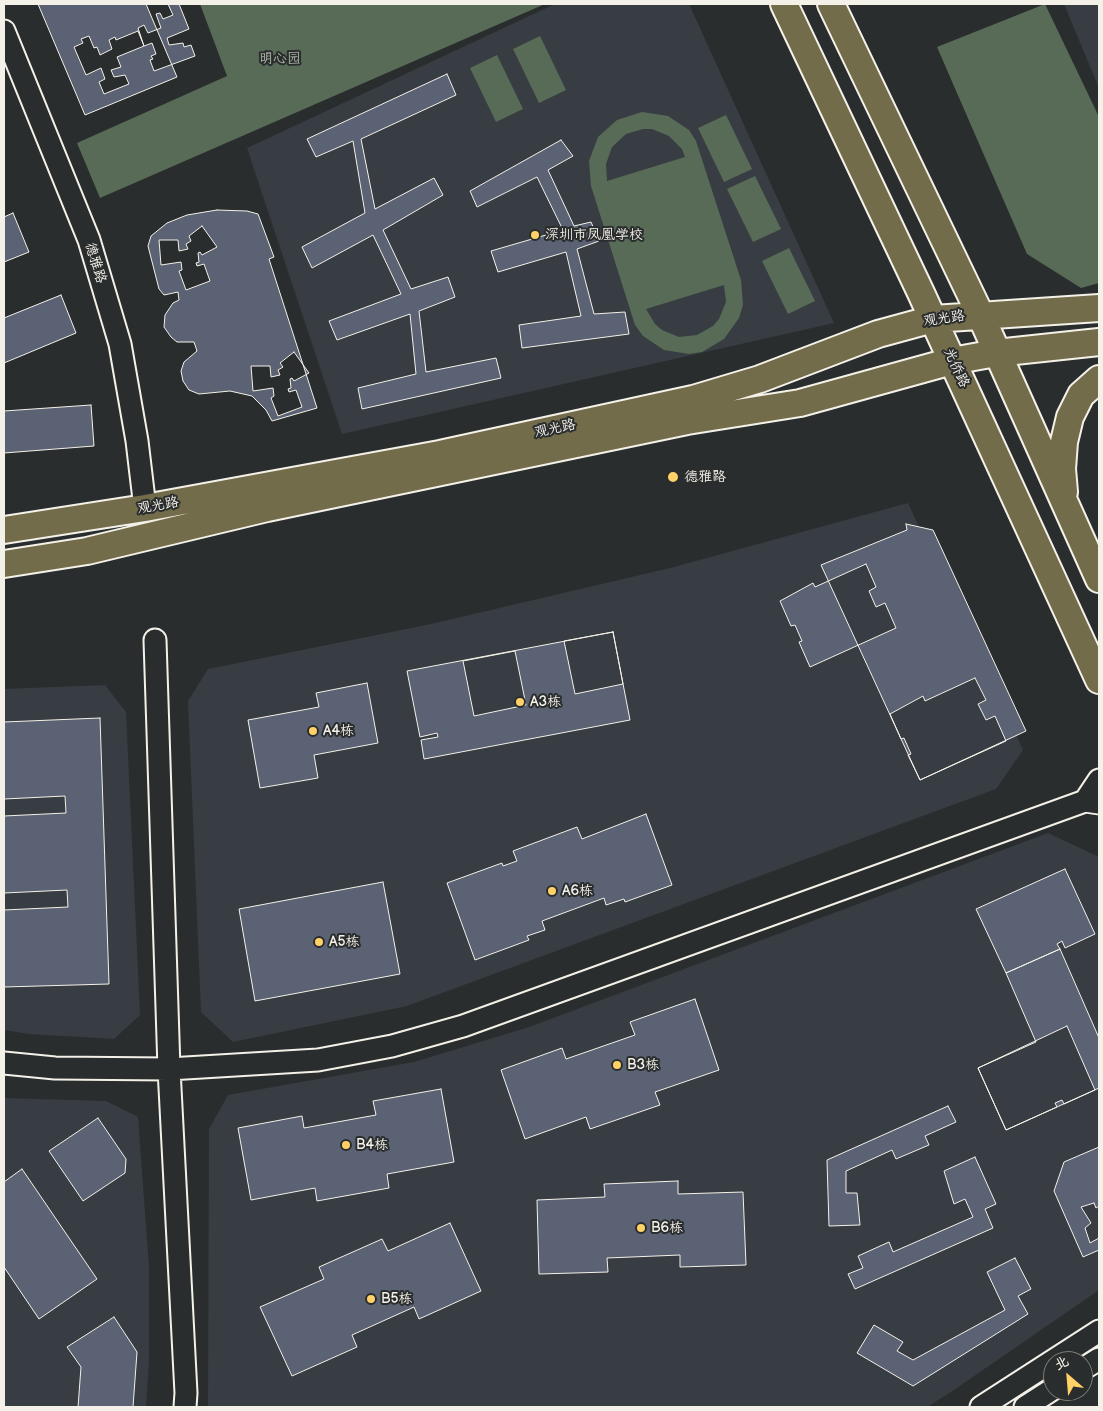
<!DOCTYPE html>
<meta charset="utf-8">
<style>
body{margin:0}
#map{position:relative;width:1103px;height:1411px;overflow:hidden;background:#2a2d2e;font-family:"Balsamiq Sans","LXGW WenKai TC",sans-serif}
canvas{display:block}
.frame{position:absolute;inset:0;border:5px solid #f4f1e8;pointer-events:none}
.north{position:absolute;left:1043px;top:1351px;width:50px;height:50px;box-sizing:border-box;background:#2a2d2e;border:1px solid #7b7b78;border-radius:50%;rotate:333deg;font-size:14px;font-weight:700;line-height:20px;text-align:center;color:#f4f1e8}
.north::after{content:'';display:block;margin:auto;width:18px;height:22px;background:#ffd166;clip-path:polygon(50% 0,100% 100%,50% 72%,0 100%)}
</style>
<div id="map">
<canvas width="1103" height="1411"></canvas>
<div class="frame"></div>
<div class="north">北</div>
</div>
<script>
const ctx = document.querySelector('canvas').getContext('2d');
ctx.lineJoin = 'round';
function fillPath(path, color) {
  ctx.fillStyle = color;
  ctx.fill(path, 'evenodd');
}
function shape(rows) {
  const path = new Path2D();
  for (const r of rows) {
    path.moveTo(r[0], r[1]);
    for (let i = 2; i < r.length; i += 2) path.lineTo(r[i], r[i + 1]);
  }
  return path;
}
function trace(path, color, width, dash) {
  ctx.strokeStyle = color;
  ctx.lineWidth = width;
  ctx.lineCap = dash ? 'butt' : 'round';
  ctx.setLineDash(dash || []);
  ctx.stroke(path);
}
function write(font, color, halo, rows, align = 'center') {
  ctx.font = font + ' "Balsamiq Sans","LXGW WenKai TC",sans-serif';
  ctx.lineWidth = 4;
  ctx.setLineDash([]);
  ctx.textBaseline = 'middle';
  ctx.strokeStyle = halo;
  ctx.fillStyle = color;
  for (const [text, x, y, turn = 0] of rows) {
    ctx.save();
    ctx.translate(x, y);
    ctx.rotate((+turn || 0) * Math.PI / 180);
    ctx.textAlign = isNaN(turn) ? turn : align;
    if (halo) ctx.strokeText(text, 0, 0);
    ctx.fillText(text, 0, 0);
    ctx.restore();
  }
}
fillPath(shape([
 [555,4,689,4,834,323,342,434,247,148],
 [1064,4,1099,4,1099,88],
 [908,503,1023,750,996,789,407,1006,233,1042,201,1012,188,701,208,669,431,624,670,568],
 [105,685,126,712,140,1015,114,1039,29,1034,4,1030,4,689],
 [1048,833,1099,857,1099,1290,951,1392,927,1407,208,1407,209,1129,228,1095,414,1062,529,1027],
 [4,1098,106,1101,138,1117,149,1267,149,1362,146,1407,4,1407]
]), '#383d43');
fillPath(shape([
 [200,4,545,4,100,198,77,143,227,76],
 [1045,4,1099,117,1099,283,1081,288,1027,254,937,47],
 [540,36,566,90,539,103,513,49],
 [497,55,523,109,496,122,470,68],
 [642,112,668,116,689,130,696,141,741,280,743,305,739,318,724,339,702,352,689,354,664,350,643,336,635,325,591,186,589,161,598,137,617,120],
 [643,129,652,129,669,136,682,149,685,157,607,181,606,164,612,147,626,134],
 [724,285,726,302,719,319,713,326,697,335,679,337,662,330,655,324,646,309],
 [726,115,752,169,724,182,698,128],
 [755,176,781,229,753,242,727,189],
 [789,248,815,301,788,314,762,261]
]), '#586b56');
const building = shape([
 [38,4,146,4,177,77,85,115,38,4],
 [168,4,179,4,189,29,167,38,169,45,183,43,184,47,191,45,195,56,154,71,150,60,153,59,151,56,156,54,152,43,144,46,138,28,144,25,148,33,161,28,156,14,160,13,163,19,173,15,168,4],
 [138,31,144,46,117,57,121,67,111,70,114,77,125,75,129,84,104,94,99,82,105,79,101,68,86,75,74,47,83,43,81,39,89,36,94,48,97,47,100,55,112,49,109,40,115,37,116,40,138,31],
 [447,74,456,95,361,139,375,209,434,178,443,195,383,230,411,289,448,277,455,297,419,311,426,372,496,358,501,378,362,409,358,388,416,374,410,314,337,340,329,321,401,294,373,235,312,268,302,247,365,213,353,141,316,157,307,139,447,74],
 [561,140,573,156,548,170,574,226,591,222,599,241,577,249,594,314,625,312,629,334,522,348,519,325,581,316,566,252,498,272,491,251,563,230,537,177,477,207,470,191,561,140],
 [217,210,247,211,258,214,274,257,269,259,317,408,272,421,266,410,252,396,230,391,199,394,189,390,183,381,181,371,184,362,197,351,194,342,177,342,171,337,164,327,165,315,173,303,179,300,178,292,164,295,159,289,148,246,151,236,167,223,187,215,217,210],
 [13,213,29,252,4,262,4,217,13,213],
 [202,226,217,247,202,255,200,252,198,253,199,262,196,263,197,266,204,264,210,281,186,290,179,271,182,270,181,262,161,265,159,240,178,240,179,251,188,249,186,244,191,241,189,236,202,226],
 [61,295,76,333,4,363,4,318,61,295],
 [294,352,309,373,294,381,292,378,290,379,291,388,288,389,289,392,296,390,302,407,278,416,271,398,274,396,273,388,253,391,251,366,270,366,271,377,280,375,278,370,283,367,280,363,294,352],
 [91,405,94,446,4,453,4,411,91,405],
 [906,524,933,530,1026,731,920,780,821,565,907,530,906,524],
 [866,564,876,587,869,591,876,607,885,603,896,628,810,667,799,642,802,641,795,625,791,626,780,601,813,583,815,587,866,564],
 [613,632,630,720,424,759,421,740,438,737,437,733,420,737,407,671,613,632],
 [613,632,623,684,575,694,564,641,613,632],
 [515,651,526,705,474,716,463,661,515,651],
 [975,678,986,700,978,704,986,720,995,716,1006,741,920,780,908,755,911,754,904,738,901,739,890,714,923,696,925,701,975,678],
 [367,683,378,743,314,755,318,778,260,788,248,720,319,707,316,693,367,683],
 [100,718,109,984,4,987,4,910,68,907,67,890,4,893,4,816,66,813,65,796,4,799,4,722,100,718],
 [646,814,672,885,625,902,624,899,606,905,604,898,542,921,545,930,527,936,529,940,475,960,447,883,502,863,503,866,517,861,513,851,577,827,582,839,646,814],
 [1065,869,1095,934,1065,948,1062,941,1057,944,1060,949,1006,973,976,909,1065,869],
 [383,882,400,974,255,1001,239,909,383,882],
 [1060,949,1099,1038,1099,1088,1006,1130,978,1068,1036,1042,1006,973,1060,949],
 [695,999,719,1070,655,1092,660,1105,590,1129,586,1117,525,1139,501,1070,562,1048,566,1059,635,1035,630,1022,695,999],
 [1067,1026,1095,1090,1064,1104,1062,1100,1055,1103,1057,1107,1006,1130,978,1068,1067,1026],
 [441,1089,454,1162,387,1174,389,1188,317,1201,315,1188,251,1200,238,1128,302,1116,304,1128,376,1115,373,1101,441,1089],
 [948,1106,956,1122,925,1136,929,1145,896,1159,892,1150,846,1171,846,1193,857,1193,860,1225,829,1226,827,1160,948,1106],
 [98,1118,126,1159,125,1173,83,1201,49,1151,98,1118],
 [1099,1147,1099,1250,1083,1257,1054,1191,1064,1162,1099,1147],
 [975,1157,996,1204,985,1209,993,1228,855,1289,848,1274,863,1268,858,1256,889,1242,893,1252,973,1217,965,1199,954,1204,944,1171,975,1157],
 [22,1169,97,1279,39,1319,4,1267,4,1182,22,1169],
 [678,1181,678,1194,743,1192,746,1265,680,1267,680,1255,607,1258,608,1272,539,1274,537,1200,605,1197,604,1184,678,1181],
 [1094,1203,1096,1208,1099,1206,1099,1238,1090,1243,1085,1228,1091,1223,1081,1207,1094,1203],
 [450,1223,481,1291,419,1319,414,1307,352,1335,357,1347,292,1376,260,1307,324,1279,319,1267,382,1239,388,1251,450,1223],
 [1015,1258,1031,1289,1018,1296,1028,1314,913,1386,857,1353,874,1325,903,1342,897,1351,913,1360,1005,1310,987,1272,1015,1258],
 [114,1317,137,1352,133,1407,78,1407,81,1367,67,1347,114,1317]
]);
fillPath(building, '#5a6273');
trace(building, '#f4f1e8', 1);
const minor = shape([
 [4,31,89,240,120,344,137,441,145,508],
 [155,640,169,1069,186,1393,185,1407],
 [1085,801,1099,780],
 [4,1063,55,1068,169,1069,318,1060,392,1046,463,1026,1085,801,1099,803],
 [1083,1369,1099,1359],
 [981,1407,1099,1331],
 [1025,1407,1053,1389]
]);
const major = shape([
 [784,4,921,293,1099,680],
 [831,4,980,314,1099,579],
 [1064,492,1062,469,1064,442,1070,417,1081,395,1099,379],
 [4,530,145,508,440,454,693,399,760,379,878,334,933,319,1099,308],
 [4,564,87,551,267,508,687,421,800,403,952,361,996,353,1099,342]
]);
trace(minor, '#f4f1e8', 25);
trace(major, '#f4f1e8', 30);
trace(minor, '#2a2d2e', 21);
trace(major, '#736c4b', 26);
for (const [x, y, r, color] of [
 [535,235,5,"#ffd166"],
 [673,477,6,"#ffd166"],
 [520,702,5,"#ffd166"],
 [313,731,5,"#ffd166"],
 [552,891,5,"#ffd166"],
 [319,942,5,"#ffd166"],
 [617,1065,5,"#ffd166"],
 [346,1145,5,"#ffd166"],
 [641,1228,5,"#ffd166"],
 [371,1299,5,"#ffd166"]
]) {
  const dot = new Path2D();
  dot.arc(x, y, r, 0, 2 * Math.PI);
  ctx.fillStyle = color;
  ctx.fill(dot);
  trace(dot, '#2a2d2e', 2);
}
write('14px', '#aeb5a6', '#2a2d2e', [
 ["明心园",280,59]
]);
write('14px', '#f4f1e8', '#2a2d2e', [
 ["深圳市凤凰学校",545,235],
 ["德雅路",684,477],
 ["A3栋",530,702],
 ["A4栋",323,731],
 ["A6栋",562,891],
 ["A5栋",329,942],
 ["B3栋",627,1065],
 ["B4栋",356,1145],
 ["B6栋",651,1228],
 ["B5栋",381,1299]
], 'left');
write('14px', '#f4f1e8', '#2a2d2e', [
 ["德雅路",95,263,73],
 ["观光路",944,319,-8],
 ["光侨路",956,368,65],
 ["观光路",555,429,-12],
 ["观光路",158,506,-10]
]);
</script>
